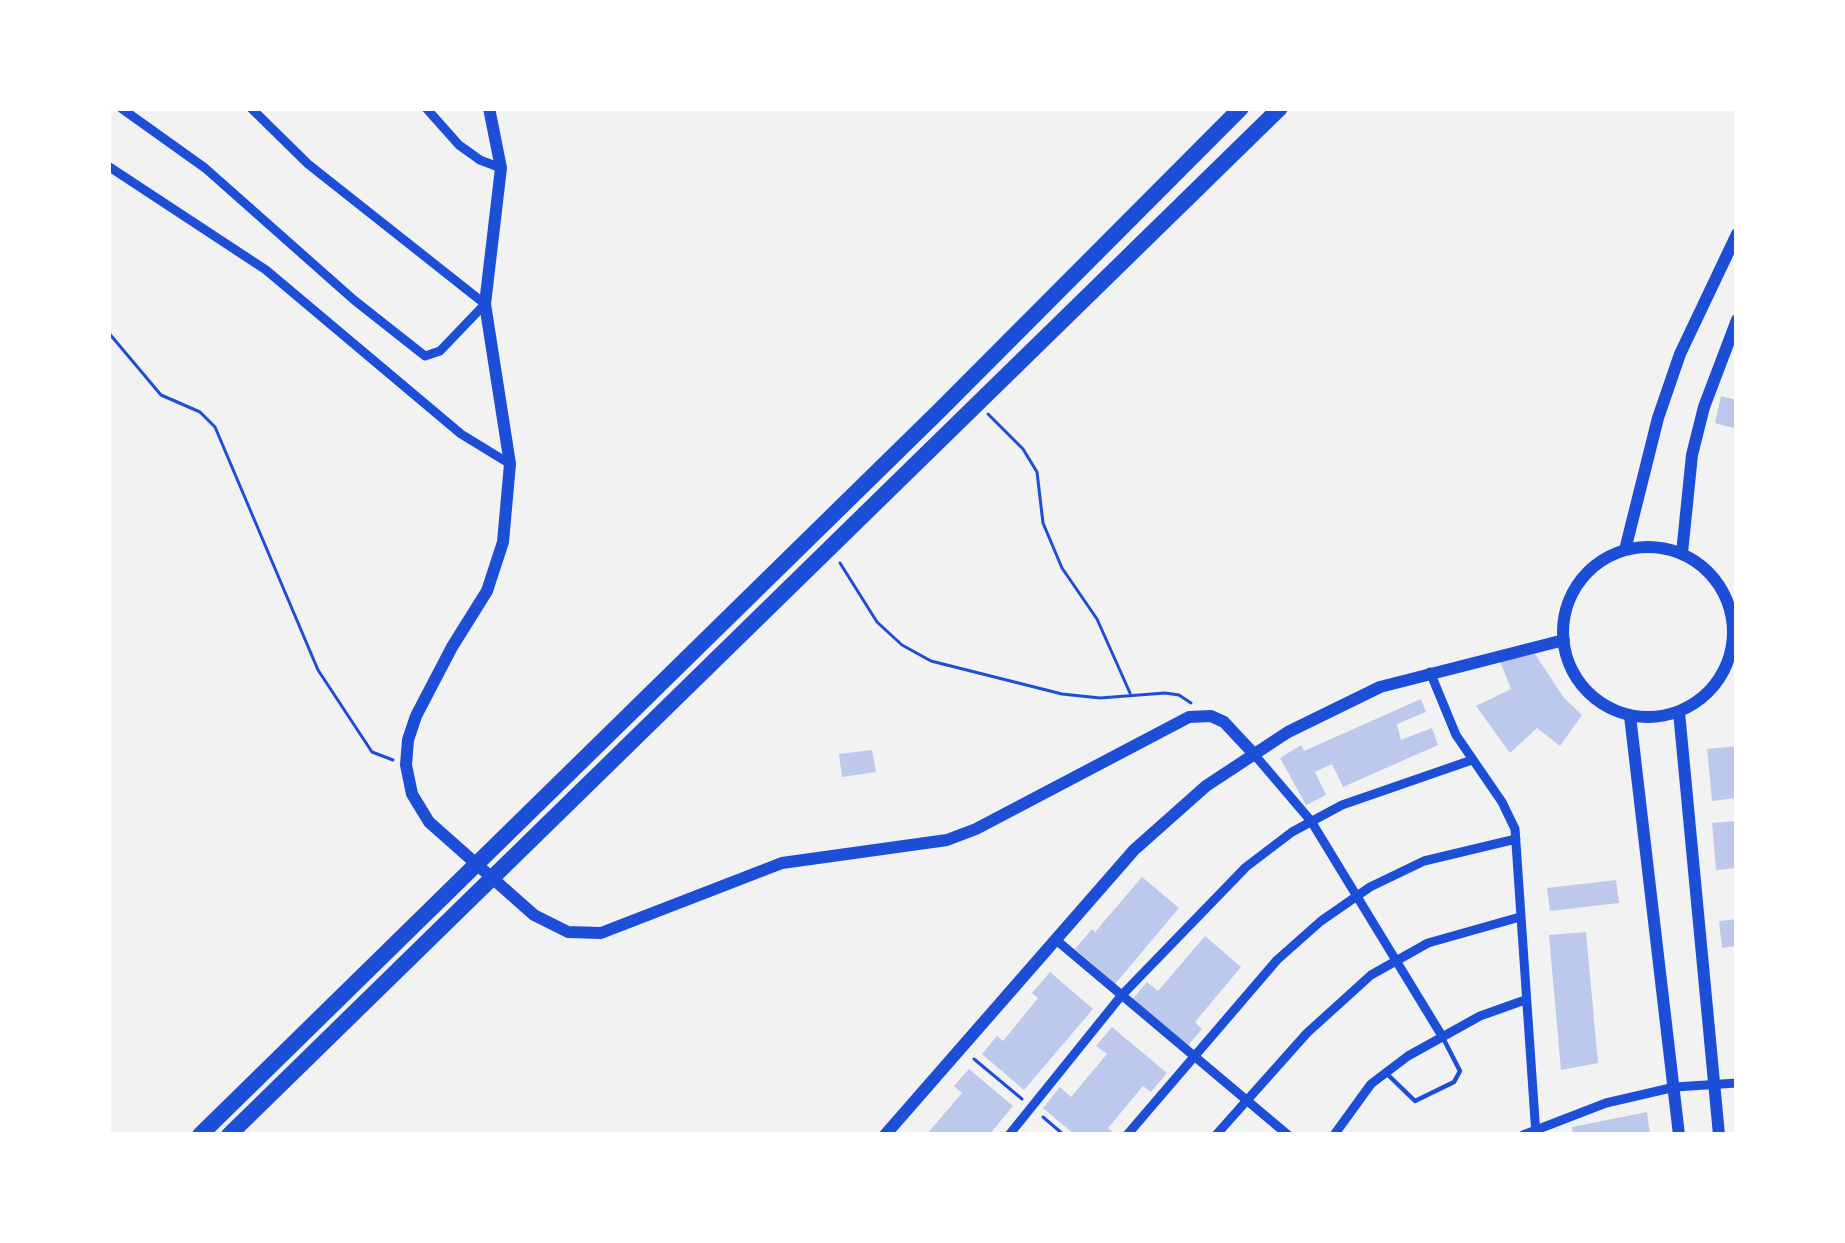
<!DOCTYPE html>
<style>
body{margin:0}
#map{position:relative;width:1845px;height:1243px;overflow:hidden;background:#f2f2f2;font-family:"Libre Baskerville",serif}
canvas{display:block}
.frame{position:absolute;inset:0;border:111px solid #fff;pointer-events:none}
</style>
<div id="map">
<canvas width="1845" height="1243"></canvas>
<div class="frame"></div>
</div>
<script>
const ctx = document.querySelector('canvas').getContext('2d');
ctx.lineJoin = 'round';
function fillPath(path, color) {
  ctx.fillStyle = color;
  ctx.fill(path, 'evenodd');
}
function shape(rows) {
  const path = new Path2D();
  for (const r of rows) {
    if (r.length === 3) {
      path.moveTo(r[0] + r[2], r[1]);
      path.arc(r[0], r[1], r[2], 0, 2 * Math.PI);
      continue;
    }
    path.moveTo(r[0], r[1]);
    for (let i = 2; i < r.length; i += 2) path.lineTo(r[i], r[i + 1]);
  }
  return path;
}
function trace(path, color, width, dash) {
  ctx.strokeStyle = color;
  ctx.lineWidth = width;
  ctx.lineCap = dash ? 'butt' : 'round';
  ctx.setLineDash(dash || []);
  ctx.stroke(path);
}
fillPath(shape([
 [1721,396,1737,400,1737,429,1715,423],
 [1535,654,1564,698,1582,715,1560,746,1537,728,1510,753,1476,706,1511,689,1500,661],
 [1421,699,1426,712,1397,724,1401,740,1432,728,1438,745,1343,787,1332,764,1315,772,1326,795,1306,805,1280,758,1301,745,1304,751],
 [1737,746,1737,798,1712,801,1707,749],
 [872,750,876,772,842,777,839,754],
 [1737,821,1737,868,1716,870,1712,823],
 [1142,877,1179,908,1115,984,1075,949,1092,929,1095,932],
 [1616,880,1619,903,1550,911,1547,888],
 [1737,919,1737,946,1722,948,1719,921],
 [1586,932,1598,1063,1561,1070,1549,935],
 [1205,936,1241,967,1195,1022,1202,1029,1185,1049,1130,1002,1147,982,1158,991],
 [1050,972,1093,1009,1024,1090,982,1054,997,1036,1003,1041,1038,998,1032,993],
 [1112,1027,1167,1073,1151,1092,1143,1086,1108,1128,1116,1135,1075,1135,1043,1108,1060,1087,1071,1097,1107,1054,1096,1046],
 [969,1069,1013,1106,989,1135,926,1135,962,1093,954,1086],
 [1647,1112,1650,1135,1573,1135,1572,1127]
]), '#bdc9ec');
trace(shape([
 [108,332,161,395,200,412,215,427,318,670,372,752,393,760],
 [988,414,1023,449,1037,472,1043,523,1062,568,1097,619,1130,693],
 [840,563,877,622,902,645,931,661,1062,694,1100,698,1165,693,1179,695,1191,703],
 [974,1059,1022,1099],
 [1043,1117,1064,1135]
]), '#1d4ed8', 3);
trace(shape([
 [1385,1072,1415,1101,1454,1082,1460,1071,1442,1036]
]), '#1d4ed8', 4.5);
trace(shape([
 [121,108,205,168,354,300,425,356,440,351,485,304,308,164,251,108],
 [426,108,459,145,480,160,501,168],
 [108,166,266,270,461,434,510,464],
 [1733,631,1737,631],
 [1430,672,1456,735,1502,802,1515,829,1536,1135],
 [1253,753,1311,821,1442,1036],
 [1055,939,1288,1135],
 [1009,1135,1121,996,1246,867,1292,832,1342,805,1472,760],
 [1127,1135,1277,960,1321,921,1370,887,1424,861,1516,839],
 [1216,1135,1307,1033,1371,975,1428,943,1520,917],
 [1334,1135,1371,1084,1408,1056,1480,1016,1525,1000],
 [1523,1135,1606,1103,1675,1087,1737,1083]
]), '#1d4ed8', 9);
trace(shape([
 [489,108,501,168,485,304,510,464,503,542,487,591,452,647,416,716,408,740,406,765,412,794,429,822,534,915,568,932,601,933,782,863,947,840,976,829,1189,717,1211,716,1224,722,1253,753],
 [1648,632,85],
 [1625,550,1658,418,1680,354,1737,234],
 [1682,553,1692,455,1704,407,1737,320],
 [1679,712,1719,1135],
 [1630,716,1679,1135],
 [885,1135,1134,850,1206,786,1288,732,1380,687,1564,640]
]), '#1d4ed8', 12);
trace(shape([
 [200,1135,940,410,1241,108],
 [229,1135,1280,108]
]), '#1d4ed8', 16);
</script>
